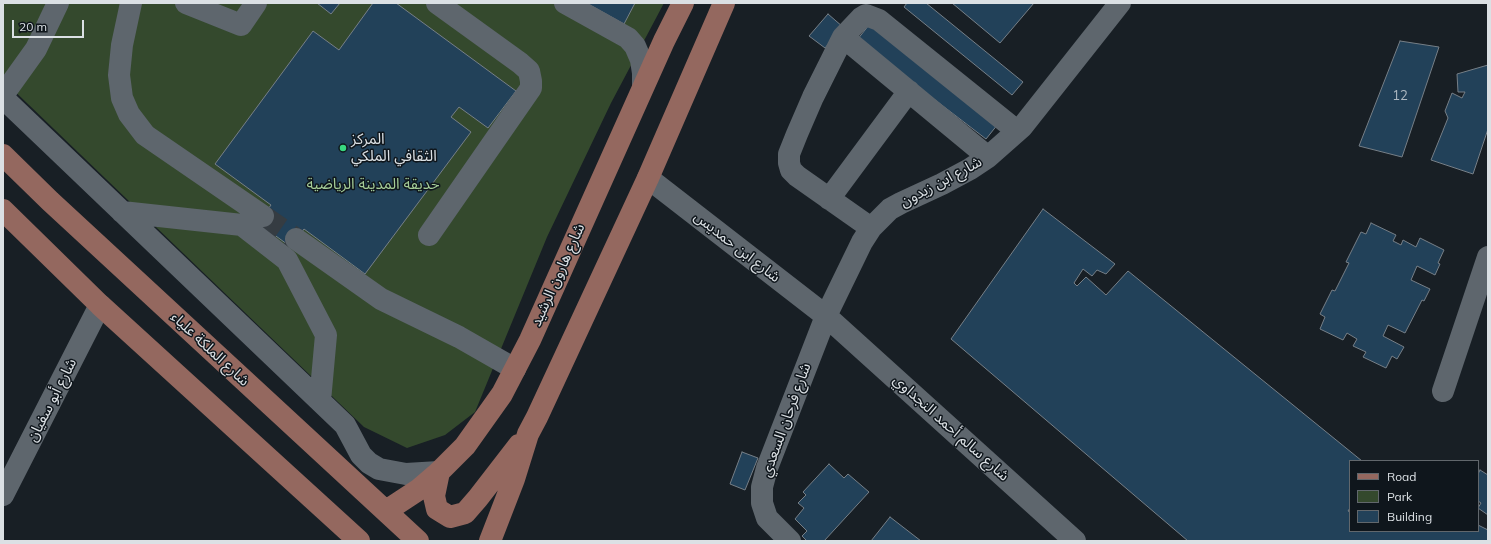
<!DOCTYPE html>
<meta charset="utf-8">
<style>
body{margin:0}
#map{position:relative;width:1491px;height:544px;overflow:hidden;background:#181f25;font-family:Mulish,sans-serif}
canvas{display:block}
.frame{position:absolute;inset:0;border:4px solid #dbe0e4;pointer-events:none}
.legend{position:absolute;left:1349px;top:460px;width:130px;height:72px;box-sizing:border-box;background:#0f161c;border:1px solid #61676c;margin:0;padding:5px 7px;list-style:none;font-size:12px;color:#dbe0e4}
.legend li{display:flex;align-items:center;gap:8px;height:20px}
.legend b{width:20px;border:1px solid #61676c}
.scale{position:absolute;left:12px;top:20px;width:72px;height:18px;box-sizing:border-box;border:2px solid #dbe0e4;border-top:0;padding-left:5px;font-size:12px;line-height:14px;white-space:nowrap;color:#dbe0e4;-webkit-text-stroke:3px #0f161c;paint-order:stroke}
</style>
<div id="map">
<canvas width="1491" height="544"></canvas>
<div class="frame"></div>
<ul class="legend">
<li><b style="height:5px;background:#94685f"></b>Road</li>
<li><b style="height:11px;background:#34492d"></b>Park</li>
<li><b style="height:11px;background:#224159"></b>Building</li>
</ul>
<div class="scale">20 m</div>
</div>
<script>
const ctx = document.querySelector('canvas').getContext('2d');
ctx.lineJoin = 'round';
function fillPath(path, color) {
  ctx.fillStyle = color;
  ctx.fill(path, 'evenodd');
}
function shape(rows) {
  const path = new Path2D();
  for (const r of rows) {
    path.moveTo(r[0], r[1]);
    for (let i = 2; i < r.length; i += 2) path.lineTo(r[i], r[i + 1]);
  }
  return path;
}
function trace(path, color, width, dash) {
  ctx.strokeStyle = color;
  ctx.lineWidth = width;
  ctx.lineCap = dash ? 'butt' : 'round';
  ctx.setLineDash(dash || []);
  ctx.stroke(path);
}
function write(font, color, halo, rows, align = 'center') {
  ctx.font = font + ' Mulish,"Noto Sans Arabic",sans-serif';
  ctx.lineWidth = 3;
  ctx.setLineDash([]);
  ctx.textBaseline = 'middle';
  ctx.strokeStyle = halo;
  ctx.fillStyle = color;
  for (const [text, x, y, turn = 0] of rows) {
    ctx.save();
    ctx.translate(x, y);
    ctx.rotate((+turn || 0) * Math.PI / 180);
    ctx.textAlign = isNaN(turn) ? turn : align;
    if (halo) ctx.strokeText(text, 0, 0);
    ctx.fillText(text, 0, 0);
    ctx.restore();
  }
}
fillPath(shape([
 [3,3,664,3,611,103,547,237,475,412,445,435,407,448,364,427,3,80]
]), '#34492d');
const building = shape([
 [317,3,340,3,331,14,317,3],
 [373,3,396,3,516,91,488,128,459,107,451,117,471,132,365,274,304,229,291,247,258,223,271,205,215,164,313,31,339,50,373,3],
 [589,3,635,3,624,24,588,4,589,3],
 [907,3,926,3,1023,82,1012,95,904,7,907,3],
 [952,3,1034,3,1000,43,952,3],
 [828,14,843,27,825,48,809,36,828,14],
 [869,25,998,124,986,139,857,40,869,25],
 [1400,41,1439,47,1402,157,1359,146,1400,41],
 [1488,65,1488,129,1473,174,1431,160,1448,118,1445,111,1452,93,1462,98,1465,92,1458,92,1457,74,1488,65],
 [1043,209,1115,264,1106,274,1097,270,1092,276,1083,269,1074,283,1077,286,1086,277,1106,295,1128,271,1362,461,1350,461,1350,508,1348,511,1350,512,1350,531,1478,531,1478,525,1488,530,1488,541,1188,541,951,339,1043,209],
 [1371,223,1396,235,1393,241,1401,245,1403,240,1416,247,1420,238,1444,250,1438,263,1440,264,1435,275,1417,266,1411,280,1430,289,1424,301,1422,300,1405,333,1388,325,1383,336,1404,347,1397,359,1392,356,1386,368,1363,357,1366,352,1353,346,1357,339,1347,333,1343,340,1320,329,1325,317,1320,314,1332,290,1335,291,1349,263,1346,262,1361,232,1366,234,1371,223],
 [742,452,758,458,745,490,730,484,742,452],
 [829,464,844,478,848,474,869,492,824,541,807,541,802,536,807,531,795,519,804,508,798,503,806,495,803,492,829,464],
 [1480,470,1488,475,1488,515,1478,508,1481,503,1478,501,1478,474,1480,470],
 [890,517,921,541,871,541,890,517]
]);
fillPath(building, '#224159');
trace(building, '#767f87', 1);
trace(shape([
 [263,216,296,239]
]), '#353c42', 22, [22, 11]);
trace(shape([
 [131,3,122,45,119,75,122,98,129,114,145,135,263,216],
 [186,3,241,25,256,3],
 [565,3,628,38,635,46,641,60,643,73,643,86],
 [843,37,988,157],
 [3,95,36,49,58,3],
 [3,98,345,425,361,455,369,463,379,469,406,474,439,472],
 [648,178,826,316,1075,541],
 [829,199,909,91],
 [122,212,242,225,287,260,326,335,320,401],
 [871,228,797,176,791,170,789,163,789,154,797,134,813,97,843,37,861,18,866,15,879,20,1017,131],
 [429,235,531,88,531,81,529,71,520,63,437,3],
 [296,239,381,299,459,337,515,369],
 [1443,391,1488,257],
 [3,495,100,305],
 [790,541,767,518,762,503,762,487,767,468,826,316,862,242,871,228,890,209,901,203,942,184,970,169,988,157,1022,127,1120,3]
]), '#5e666d', 22);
trace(shape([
 [3,155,50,201,418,541],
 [3,210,100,305,359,541],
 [439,472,434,496,437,509,450,517,465,513,478,498,519,445],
 [386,511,418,490,439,472,465,446,502,394,530,340,664,41,683,3],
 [490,541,514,479,528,434,537,417,648,178,724,3]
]), '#94685f', 22);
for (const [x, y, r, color] of [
 [343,148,4,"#38d880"]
]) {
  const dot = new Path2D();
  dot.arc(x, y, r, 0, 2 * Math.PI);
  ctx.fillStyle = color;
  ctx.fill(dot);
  trace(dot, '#0f161c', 1.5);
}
write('13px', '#adb8c1', null, [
 ["12",1400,96]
]);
write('15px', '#dbe0e4', '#0f161c', [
 ["المركز",351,139],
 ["الثقافي الملكي",351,156]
], 'left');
write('15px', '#dbe0e4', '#0f161c', [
 ["شارع ابن زيدون",941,182,-28],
 ["شارع ابن حمديس",737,247,38],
 ["شارع هارون الرشيد",558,275,-66],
 ["شارع الملكة علياء",210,349,43],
 ["شارع أبو سفيان",52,400,-63],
 ["شارع فرحان السعدي",786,420,-70],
 ["شارع سالم أحمد النجداوي",951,428,42]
]);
write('15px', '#a4cc97', '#0f161c', [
 ["حديقة المدينة الرياضية",373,184]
]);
</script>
